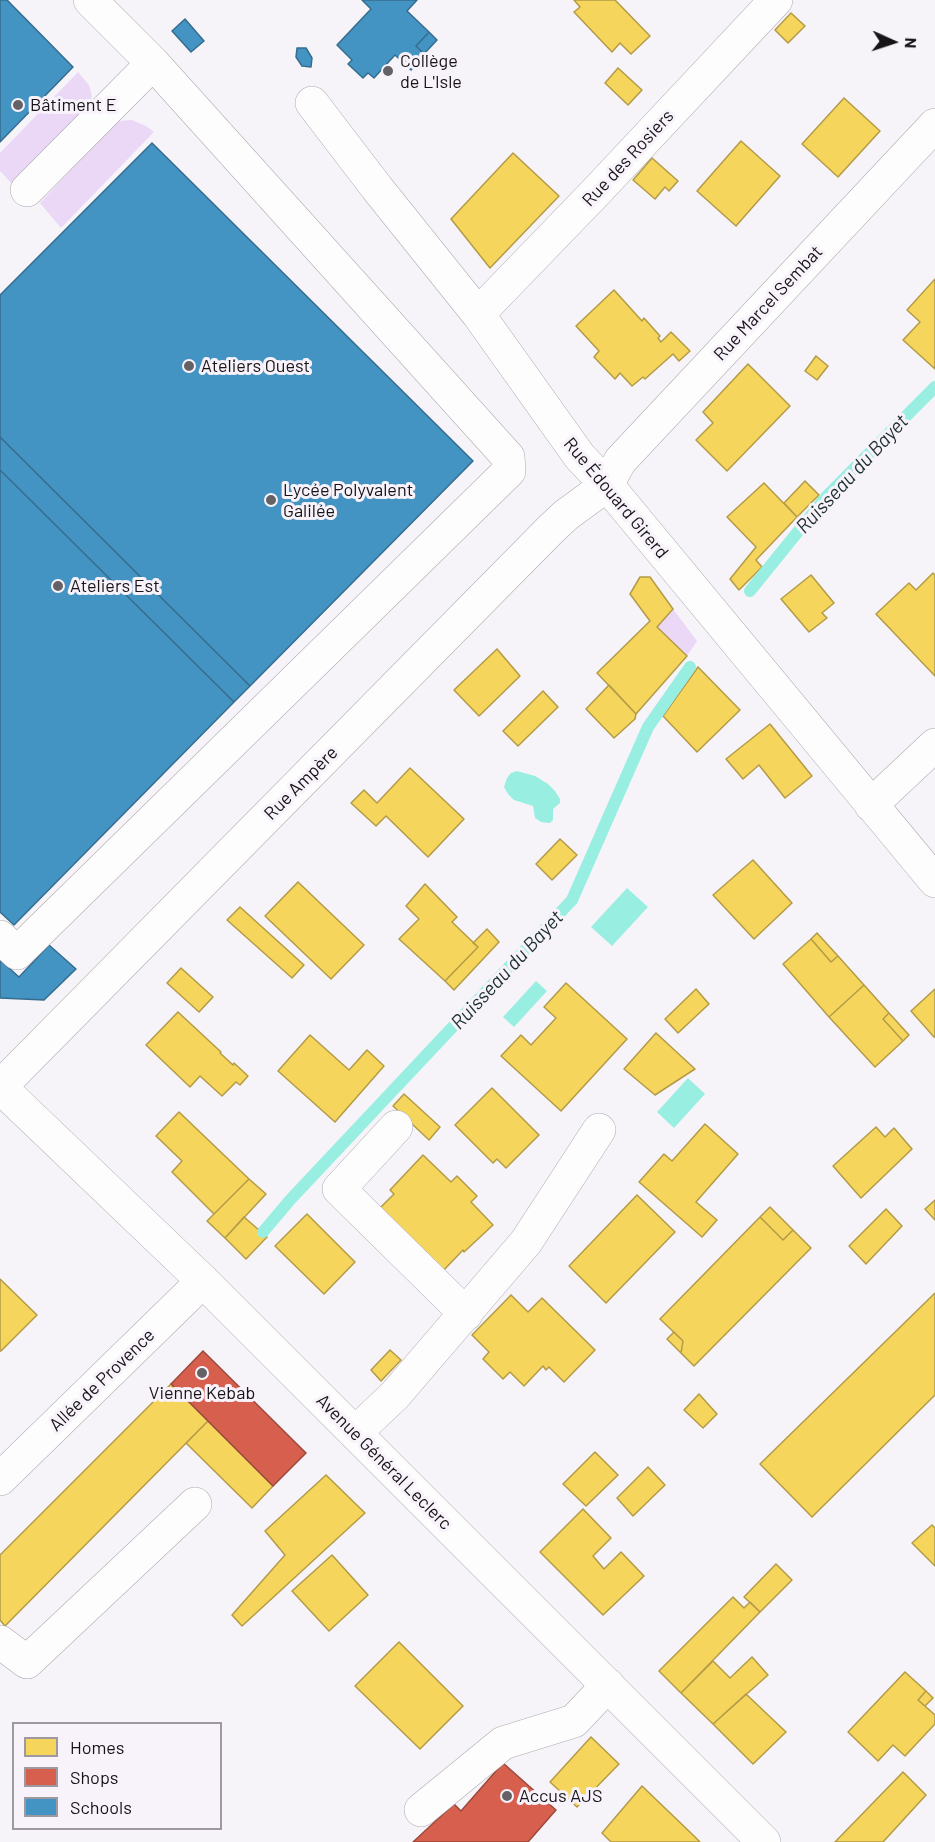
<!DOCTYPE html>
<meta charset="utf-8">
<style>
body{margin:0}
#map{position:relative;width:935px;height:1842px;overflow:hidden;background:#f7f4f9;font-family:Barlow,sans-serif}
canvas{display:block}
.legend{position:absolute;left:12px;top:1722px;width:210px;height:108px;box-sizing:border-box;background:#f8f2fb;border:2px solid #9e99a0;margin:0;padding:8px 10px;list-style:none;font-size:18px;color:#161417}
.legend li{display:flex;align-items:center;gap:12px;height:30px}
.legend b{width:30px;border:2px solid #9e99a0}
.north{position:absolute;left:863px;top:12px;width:60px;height:60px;-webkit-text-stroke:4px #f8f2fb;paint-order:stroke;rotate:93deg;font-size:16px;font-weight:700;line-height:24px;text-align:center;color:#161417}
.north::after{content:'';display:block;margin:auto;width:21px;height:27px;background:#161417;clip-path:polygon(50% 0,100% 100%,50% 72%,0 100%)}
</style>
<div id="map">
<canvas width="935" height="1842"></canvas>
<ul class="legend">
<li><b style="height:16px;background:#f6d55c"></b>Homes</li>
<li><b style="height:16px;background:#d6604d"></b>Shops</li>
<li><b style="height:16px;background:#4393c3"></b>Schools</li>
</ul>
<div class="north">N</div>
</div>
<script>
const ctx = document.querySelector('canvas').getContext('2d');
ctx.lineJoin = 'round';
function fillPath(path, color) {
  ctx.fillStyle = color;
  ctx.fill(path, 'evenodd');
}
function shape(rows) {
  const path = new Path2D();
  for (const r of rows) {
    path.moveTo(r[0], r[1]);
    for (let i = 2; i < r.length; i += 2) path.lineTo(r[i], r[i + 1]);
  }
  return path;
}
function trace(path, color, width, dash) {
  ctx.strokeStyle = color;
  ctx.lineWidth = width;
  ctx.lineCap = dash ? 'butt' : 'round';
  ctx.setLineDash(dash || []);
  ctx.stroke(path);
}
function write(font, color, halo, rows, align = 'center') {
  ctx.font = font + ' Barlow,sans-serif';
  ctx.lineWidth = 6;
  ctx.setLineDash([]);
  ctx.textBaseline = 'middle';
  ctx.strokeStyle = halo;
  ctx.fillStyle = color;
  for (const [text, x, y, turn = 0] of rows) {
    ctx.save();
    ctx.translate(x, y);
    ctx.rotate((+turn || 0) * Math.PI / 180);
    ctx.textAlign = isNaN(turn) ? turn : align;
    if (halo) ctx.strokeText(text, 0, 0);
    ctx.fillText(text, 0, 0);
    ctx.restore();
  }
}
fillPath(shape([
 [78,72,89,85,92,96,88,112,15,187,0,171,0,153],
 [132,120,146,126,154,132,61,228,40,203,110,128,119,121],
 [673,609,697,641,687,656,657,627]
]), '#ebd8f7');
fillPath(shape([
 [517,771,535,776,548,784,555,791,560,799,560,803,553,809,553,820,550,823,541,822,535,818,533,806,514,800,508,794,504,787,507,778,511,773],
 [627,888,648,907,612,946,591,927],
 [536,981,547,991,514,1027,503,1017],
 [688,1078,705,1094,674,1128,657,1112]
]), '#98eee1');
const homes = shape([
 [574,0,615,0,650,36,631,54,620,43,612,52,574,12,580,7,574,0],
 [791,13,805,26,788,43,775,30,791,13],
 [618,68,642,90,628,105,605,83,618,68],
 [844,98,880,131,838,177,802,144,844,98],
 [741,141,780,176,736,226,697,191,741,141],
 [513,153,559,196,490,268,451,219,513,153],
 [652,158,678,181,669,191,665,187,655,199,633,180,652,158],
 [935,279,935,369,903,340,920,322,907,310,935,279],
 [614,290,642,321,644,318,660,336,658,338,661,342,671,332,690,351,679,361,673,354,645,379,643,377,632,386,620,373,615,379,594,357,599,351,576,326,614,290],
 [816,356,828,366,817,380,805,371,816,356],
 [748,364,790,406,727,471,696,440,713,423,703,412,748,364],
 [805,481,819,495,797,517,784,503,805,481],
 [764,483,797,517,756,560,762,567,739,590,730,579,756,547,727,517,764,483],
 [933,573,935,575,935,676,876,614,909,583,916,590,933,573],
 [811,575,834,603,822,613,827,618,809,632,781,599,811,575],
 [640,577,650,577,673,609,657,627,687,656,636,714,597,673,650,621,630,594,640,577],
 [497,649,520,676,479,716,454,690,497,649],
 [698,667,740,710,697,752,663,716,698,667],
 [609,685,636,714,635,719,614,738,586,709,609,685],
 [543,691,558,707,518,746,503,731,543,691],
 [770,724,812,776,785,798,759,765,743,779,726,759,770,724],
 [410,768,464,819,428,857,386,816,376,826,351,803,364,790,377,803,410,768],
 [560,839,577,855,552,880,536,864,560,839],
 [753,860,792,903,754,939,713,895,753,860],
 [298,882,364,945,331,979,265,916,298,882],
 [425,884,457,917,452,922,478,947,445,981,399,939,419,919,406,906,425,884],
 [240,907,304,965,292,978,227,920,240,907],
 [487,929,499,942,454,990,445,981,478,947,473,943,487,929],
 [817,933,838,956,831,962,811,939,817,933],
 [811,939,831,962,838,956,864,985,829,1017,783,964,811,939],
 [181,968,213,997,199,1012,167,983,181,968],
 [566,983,627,1039,561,1111,501,1056,521,1035,531,1045,556,1018,544,1007,566,983],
 [864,985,889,1013,883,1019,903,1041,875,1067,829,1017,864,985],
 [696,989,709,1004,678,1033,665,1019,696,989],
 [935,989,935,1037,934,1037,911,1011,935,989],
 [178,1012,221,1052,220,1053,233,1065,234,1063,248,1076,240,1085,236,1082,222,1096,200,1076,190,1087,146,1045,178,1012],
 [889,1013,909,1035,903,1041,883,1019,889,1013],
 [656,1033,695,1069,655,1095,624,1069,656,1033],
 [310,1035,349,1070,367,1050,384,1066,335,1122,278,1071,310,1035],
 [492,1088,539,1135,506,1168,497,1159,493,1163,455,1125,492,1088],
 [404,1094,440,1127,429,1140,393,1106,404,1094],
 [179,1112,249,1179,214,1214,172,1172,182,1161,156,1136,179,1112],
 [705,1124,738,1154,696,1202,717,1220,702,1237,639,1182,664,1154,672,1161,705,1124],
 [876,1127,885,1137,894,1128,912,1149,861,1198,833,1166,876,1127],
 [423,1155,451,1182,457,1176,477,1196,471,1202,493,1225,464,1252,463,1250,441,1273,378,1210,394,1194,390,1190,423,1155],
 [249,1179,266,1194,225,1238,207,1221,249,1179],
 [637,1195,675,1232,606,1303,569,1266,637,1195],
 [935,1200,935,1220,925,1209,935,1200],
 [770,1207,793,1230,783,1240,760,1217,770,1207],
 [886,1209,902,1226,866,1264,849,1246,886,1209],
 [307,1214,355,1262,324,1294,275,1246,307,1214],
 [244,1217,267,1237,246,1259,225,1238,244,1217],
 [760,1217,783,1240,793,1230,811,1248,694,1366,681,1353,683,1341,660,1319,760,1217],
 [0,1279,37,1315,1,1351,0,1351,0,1279],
 [935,1293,935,1395,812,1517,760,1464,935,1293],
 [511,1295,528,1312,542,1298,595,1350,564,1382,549,1367,546,1370,543,1366,524,1386,510,1372,503,1379,483,1359,489,1352,472,1335,511,1295],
 [674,1332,683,1341,681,1353,667,1339,674,1332],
 [390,1350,401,1360,381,1381,371,1370,390,1350],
 [171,1384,208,1421,5,1626,0,1620,0,1555,171,1384],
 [699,1394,717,1414,703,1428,684,1410,699,1394],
 [208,1421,273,1486,252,1508,186,1443,208,1421],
 [595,1452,618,1475,586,1506,563,1484,595,1452],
 [648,1467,665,1485,633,1516,617,1498,648,1467],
 [326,1475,365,1513,242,1626,232,1615,285,1555,265,1531,326,1475],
 [583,1509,611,1538,593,1556,604,1569,621,1552,644,1576,603,1615,540,1552,583,1509],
 [932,1525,935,1528,935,1566,912,1543,932,1525],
 [332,1555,368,1595,329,1631,292,1591,332,1555],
 [776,1564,792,1580,760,1612,744,1597,776,1564],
 [733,1597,744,1608,750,1602,760,1612,681,1693,659,1671,733,1597],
 [399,1642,463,1706,420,1749,355,1686,399,1642],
 [752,1657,768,1675,713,1724,681,1693,713,1661,730,1678,752,1657],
 [905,1672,926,1691,918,1700,935,1715,935,1724,905,1756,893,1745,878,1761,848,1732,905,1672],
 [926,1691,933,1698,925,1706,918,1700,926,1691],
 [746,1694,786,1732,753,1764,713,1724,746,1694],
 [591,1737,619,1764,577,1807,550,1782,591,1737],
 [903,1772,926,1795,883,1842,835,1842,903,1772],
 [642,1786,693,1835,700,1842,611,1842,602,1833,642,1786]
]);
fillPath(homes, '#f6d55c');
trace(homes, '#b39b47', 1.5);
const shops = shape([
 [203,1351,306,1453,273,1486,171,1384,203,1351],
 [503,1763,556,1810,528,1842,413,1842,454,1804,461,1811,503,1763]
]);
fillPath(shops, '#d6604d');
trace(shops, '#9c493d', 1.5);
const schools = shape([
 [0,0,7,0,73,67,0,142,0,0],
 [362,0,417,0,407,11,429,32,416,46,424,54,411,70,395,55,374,78,368,73,363,78,348,64,352,60,337,45,371,9,362,0],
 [185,19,204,41,191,52,172,31,185,19],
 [429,32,437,40,424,54,416,46,429,32],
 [297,48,306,48,312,58,311,67,302,66,296,57,297,48],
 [152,143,473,461,250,686,0,437,0,295,152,143],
 [0,437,250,686,234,702,0,470,0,437],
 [0,470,234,702,14,925,0,912,0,470],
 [49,945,76,969,44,1000,0,998,0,960,19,977,49,945]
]);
fillPath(schools, '#4393c3');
trace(schools, '#366d8f', 1.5);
trace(shape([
 [750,591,826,497,935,387],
 [263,1232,290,1200,572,900,648,727,690,667]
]), '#98eee1', 12);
const minor = shape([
 [312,103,377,188,478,314,580,457,607,485,935,881],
 [27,190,153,63],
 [478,314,594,194,776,0],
 [871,805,935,745],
 [0,937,17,953,509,471,508,457,153,63,90,0],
 [0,1087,551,529,566,515,607,485,620,461,935,125],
 [396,1127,339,1189,466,1314],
 [355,1433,395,1395,526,1242,599,1130],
 [0,1479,203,1281],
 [0,1642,27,1662,195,1504],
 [421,1810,503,1743,574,1721,608,1685]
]);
const major = shape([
 [0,1087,203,1281,764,1842]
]);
trace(minor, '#adabaf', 34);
trace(major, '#adabaf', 34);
trace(minor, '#fefdfe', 33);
trace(major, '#fefdfe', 33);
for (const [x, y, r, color] of [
 [388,71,6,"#656266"],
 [18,105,6,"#656266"],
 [189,366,6,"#656266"],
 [271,500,6,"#656266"],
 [58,586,6,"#656266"],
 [202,1373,6,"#656266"],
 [507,1796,6,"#656266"]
]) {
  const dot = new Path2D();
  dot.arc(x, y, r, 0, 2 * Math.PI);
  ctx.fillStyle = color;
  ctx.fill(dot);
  trace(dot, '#f8f2fb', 2);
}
write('18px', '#161417', '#f8f2fb', [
 ["Collège",400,61],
 ["de L'Isle",400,82],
 ["Bâtiment E",30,105],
 ["Ateliers Ouest",201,366],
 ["Lycée Polyvalent",283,490],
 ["Galilée",283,511],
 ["Ateliers Est",70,586],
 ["Vienne Kebab",202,1393,"center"],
 ["Accus AJS",519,1796]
], 'left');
write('18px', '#161417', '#f8f2fb', [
 ["Rue des Rosiers",628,158,-47],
 ["Rue Marcel Sembat",768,303,-47],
 ["Rue Édouard Girerd",616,498,50],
 ["Rue Ampère",301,783,-45],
 ["Allée de Provence",102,1380,-44],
 ["Avenue Général Leclerc",384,1462,45]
]);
write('italic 20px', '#1b312d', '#f8f2fb', [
 ["Ruisseau du Bayet",852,474,-47],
 ["Ruisseau du Bayet",507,970,-47]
]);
</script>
